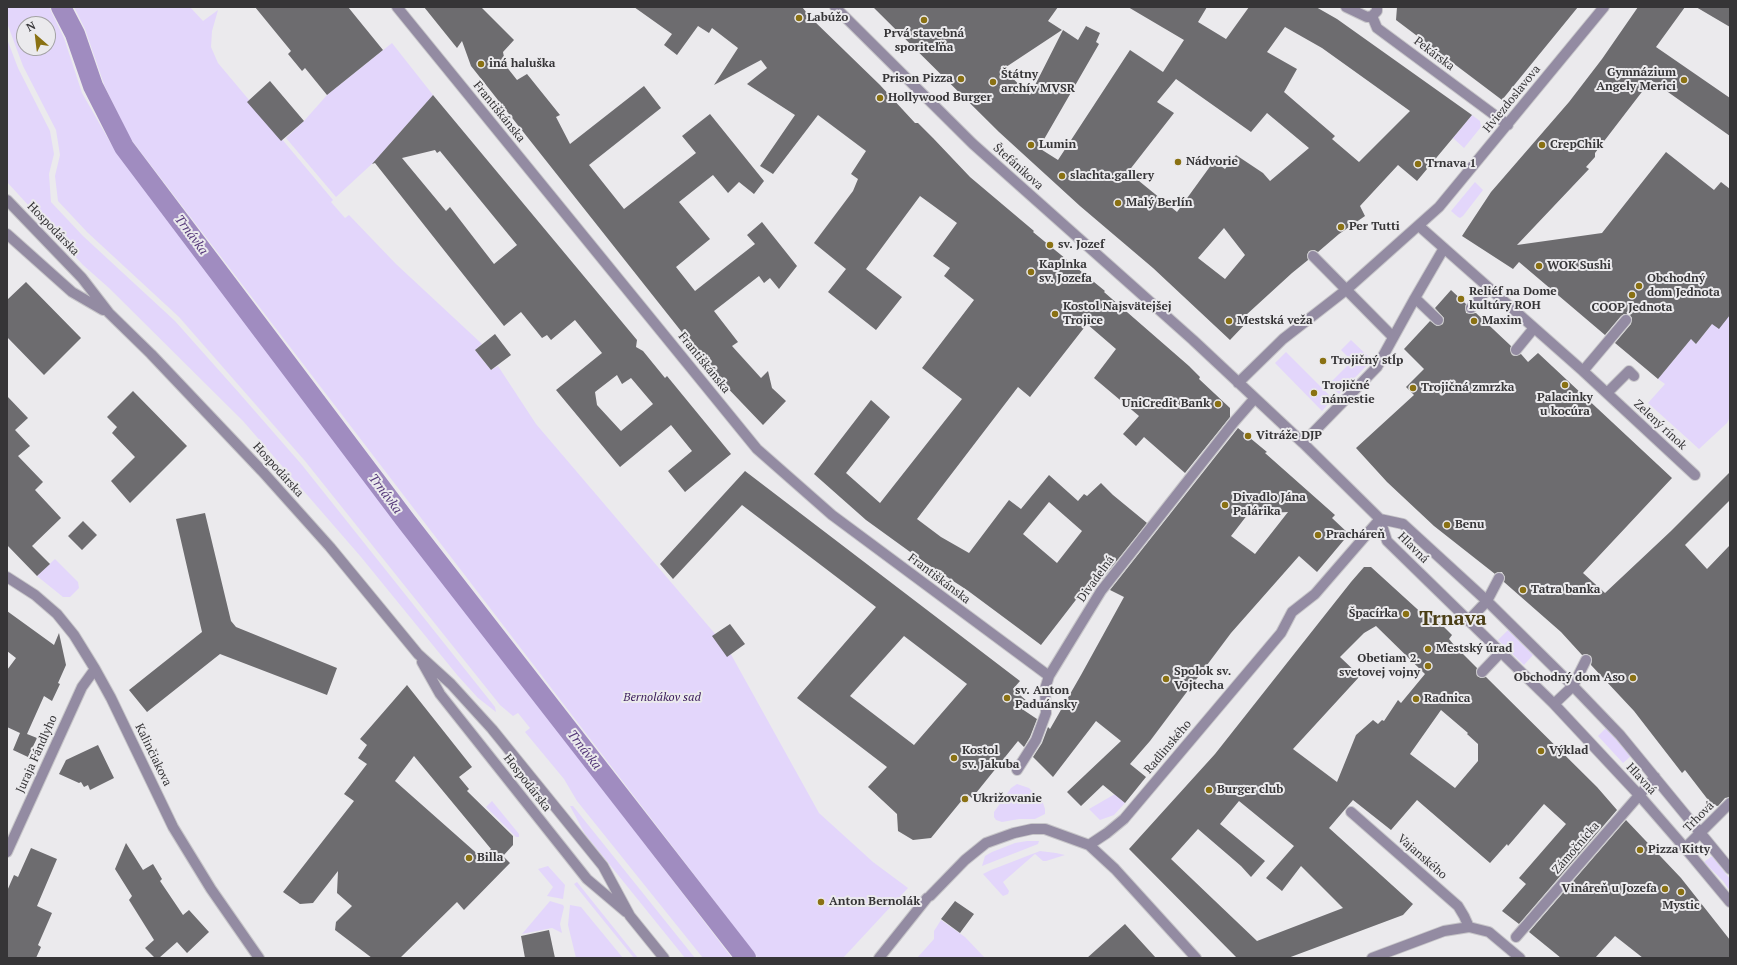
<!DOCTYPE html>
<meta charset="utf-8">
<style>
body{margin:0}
#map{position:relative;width:1737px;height:965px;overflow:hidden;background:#ebeaed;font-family:"PT Serif",serif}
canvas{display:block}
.frame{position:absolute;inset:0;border:8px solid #363537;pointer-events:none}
.north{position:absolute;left:16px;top:16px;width:40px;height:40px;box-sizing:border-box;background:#ebeaed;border:1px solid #a3a2a4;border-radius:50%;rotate:332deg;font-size:11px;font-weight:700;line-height:16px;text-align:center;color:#363537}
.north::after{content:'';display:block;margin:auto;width:14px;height:18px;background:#8a7113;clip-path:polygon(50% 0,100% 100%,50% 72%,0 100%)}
</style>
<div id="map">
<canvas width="1737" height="965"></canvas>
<div class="frame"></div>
<div class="north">N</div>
</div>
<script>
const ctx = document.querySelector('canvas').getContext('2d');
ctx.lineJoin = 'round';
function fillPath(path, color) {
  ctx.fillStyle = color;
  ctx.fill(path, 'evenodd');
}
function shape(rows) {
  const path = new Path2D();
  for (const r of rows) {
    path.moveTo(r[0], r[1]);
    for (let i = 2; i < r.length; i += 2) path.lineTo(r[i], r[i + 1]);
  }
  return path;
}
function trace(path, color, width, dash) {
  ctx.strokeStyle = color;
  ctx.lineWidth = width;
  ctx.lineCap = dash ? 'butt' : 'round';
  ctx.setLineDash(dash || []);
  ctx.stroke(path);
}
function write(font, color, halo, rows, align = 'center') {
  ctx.font = font + ' "PT Serif",serif';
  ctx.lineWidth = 4;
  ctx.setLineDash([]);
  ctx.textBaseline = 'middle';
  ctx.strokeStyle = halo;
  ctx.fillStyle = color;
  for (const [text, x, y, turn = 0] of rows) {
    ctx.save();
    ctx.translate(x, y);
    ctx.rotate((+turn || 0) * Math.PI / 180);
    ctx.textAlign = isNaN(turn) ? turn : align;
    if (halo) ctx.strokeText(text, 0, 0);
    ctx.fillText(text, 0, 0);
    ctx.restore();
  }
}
fillPath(shape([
 [7,7,49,7,64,38,82,93,110,142,158,207,732,958,703,958,577,801,564,779,525,732,530,728,518,713,513,716,500,705,305,461,179,317,87,232,58,201,55,176,60,155,56,130,23,66,7,23],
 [24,24,48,24,48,48,24,48],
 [74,7,190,7,203,21,218,10,212,31,211,47,218,63,333,200,331,202,345,218,349,215,396,264,482,344,475,350,491,370,498,366,536,424,728,649,819,813,873,862,908,888,843,958,758,958,130,138,105,87,85,29],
 [7,39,18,68,50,131,54,154,49,174,51,202,83,236,175,321,240,394,302,465,495,707,496,712,478,698,458,676,361,557,243,421,109,288,83,265,7,182],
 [392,43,433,95,374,162,336,197,286,138,304,121,327,95],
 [1472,115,1480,121,1481,127,1464,148,1453,138],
 [1475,182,1483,190,1463,216,1460,218,1458,217,1451,211],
 [1730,315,1730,417,1727,423,1699,449,1648,403,1665,384,1658,379,1691,339,1696,344,1712,324],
 [1351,340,1372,360,1339,394,1329,384,1352,361,1341,350],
 [1286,352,1333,399,1322,411,1275,363],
 [55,559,78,582,79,588,70,597,63,597,37,576],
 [1508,630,1533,655,1524,665,1498,640],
 [1606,728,1631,756,1623,763,1598,736],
 [1017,784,1029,788,1043,803,1045,809,1045,814,1035,819,1019,819,1002,822,996,820,994,817,994,812,1011,788],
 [1115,794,1125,803,1114,815,1100,820,1089,809],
 [492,801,519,834,519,837,516,837,486,807],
 [570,806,573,806,695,958,685,958,585,834],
 [1027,841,1039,841,1038,844,982,866,985,856,992,852,1015,843],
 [1040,851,1056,853,1065,855,1046,861,1043,861,1035,854,1003,882,1009,891,1008,894,1003,896,1001,894,983,874,991,870],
 [1712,856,1730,879,1730,891,1723,881,1704,862],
 [548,866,565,885,563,899,547,896,553,887,538,869],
 [577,882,638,958,634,958,574,884],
 [550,901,563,905,564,907,560,924,562,933,552,928,522,934],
 [570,905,581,907,623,958,576,958,568,925],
 [941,920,965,937,985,958,917,958,934,939,934,931]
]), '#e3d6fb');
trace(shape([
 [61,7,75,34,93,86,124,147,406,521,746,958]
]), '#a08cc0', 20);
fillPath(shape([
 [255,7,348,7,383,50,327,95,305,68,302,71,288,54,291,51],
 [424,7,481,7,514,40,503,52,504,57,502,61,517,80,527,74,560,115,556,117,570,144,644,86,661,108,589,165,624,209,696,153,682,136,710,114,764,181,754,194,739,182,728,193,713,175,679,202,710,239,676,267,695,291,755,244,747,235,762,222,797,266,779,289,770,278,764,283,759,276,714,311,738,342,732,346,761,378,768,371,772,388,786,401,763,425,719,379,471,66,462,41,457,48],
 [634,7,802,7,812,19,880,85,915,123,918,123,933,138,970,177,1034,231,1033,232,1105,291,1104,292,1189,366,1200,377,1199,379,1230,408,1230,417,1185,473,1144,437,1136,446,1123,434,1139,416,1094,378,1116,349,1087,324,1030,397,1018,387,917,519,941,537,969,553,1009,500,1021,509,1049,475,1078,501,1084,494,1087,496,1101,483,1113,495,1147,523,1099,583,1092,579,1041,645,967,590,924,562,866,520,814,474,871,400,890,417,846,473,880,503,962,399,922,368,974,300,944,276,950,268,933,256,957,223,920,196,866,269,902,297,876,330,828,292,846,269,814,243,853,191,858,179,851,174,866,151,818,115,773,174,760,166,795,115,747,84,767,68,761,60,714,85,738,48,712,28,709,33,698,26,677,55,664,45,672,34],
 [1049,502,1082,531,1057,563,1023,534],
 [873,7,1058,7,1048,21,1062,30,1003,69,1030,95,1063,30,1078,40,1086,26,1100,33,1096,42,1099,44,1039,148,1058,160,1130,50,1163,72,1184,40,1128,7,1207,7,1198,22,1226,39,1249,7,1316,7,1337,19,1472,115,1417,181,1398,165,1360,206,1365,216,1339,234,1318,252,1314,250,1309,251,1307,255,1308,260,1292,273,1245,316,1249,320,1230,340,1153,268,1080,206,999,132],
 [1285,27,1322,48,1410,111,1359,162,1332,139,1335,136,1284,92,1297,69,1267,52],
 [1176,79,1251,132,1267,113,1309,148,1270,181,1263,173,1236,155,1225,169,1214,161,1177,212,1128,172,1174,113,1157,102],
 [1224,228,1245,255,1225,279,1198,258],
 [1397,7,1578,7,1502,100,1396,20],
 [1638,7,1685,7,1656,47,1730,98,1730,136,1651,80,1595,153,1595,157,1586,167,1589,169,1517,245,1602,233,1666,152,1714,190,1721,182,1730,189,1730,315,1719,329,1712,324,1696,344,1691,339,1658,379,1615,343,1631,324,1632,318,1630,315,1624,314,1621,316,1605,335,1519,262,1513,269,1462,236,1491,192,1569,102,1602,59],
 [1696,7,1730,7,1730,27],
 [270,81,304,121,281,141,247,102],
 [433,95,637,340,636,347,643,351,665,378,667,376,731,454,685,492,668,471,692,451,671,425,620,467,556,390,602,353,575,320,551,340,547,335,542,338,521,312,504,326,375,163,372,164],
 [435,150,437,153,440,151,517,245,494,264,450,207,446,211,402,158],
 [617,375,622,384,631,378,653,404,621,431,597,405,595,392],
 [26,282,81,338,44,375,7,337,7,300],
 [1451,290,1466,304,1465,307,1466,313,1470,314,1476,313,1511,346,1510,349,1512,355,1515,356,1521,354,1528,362,1538,353,1672,478,1583,573,1605,593,1671,531,1730,472,1730,500,1685,545,1707,569,1730,545,1730,797,1725,798,1718,806,1712,805,1685,770,1682,773,1634,711,1591,665,1592,660,1591,656,1586,654,1582,655,1561,632,1504,582,1505,577,1502,572,1498,572,1495,574,1434,526,1387,482,1356,448,1414,395,1406,387,1424,369,1404,349,1430,321,1437,326,1443,324,1444,318,1435,308],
 [495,334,511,355,491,370,475,350],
 [133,391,187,446,130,503,111,481,135,457,112,433,117,427,107,417],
 [7,396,28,418,15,430,30,446,18,456,43,482,35,490,61,518,32,546,50,564,37,576,7,545],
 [1238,428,1267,452,1265,453,1335,515,1332,518,1349,534,1317,572,1299,556,1231,633,1150,741,1130,764,1146,777,1125,803,1103,785,1081,806,1067,792,1121,741,1096,721,1053,777,1033,757,1042,743,1048,727,1050,729,1081,675,1124,597,1110,590],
 [1288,512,1255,554,1231,536,1248,514],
 [745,471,1020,681,1013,689,1028,702,1022,709,1037,719,1030,737,1024,747,1018,741,972,798,967,794,931,838,913,840,898,831,897,814,868,787,887,767,797,698,876,607,742,505,673,579,660,564],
 [904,636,967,684,914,745,850,696],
 [205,513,231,621,236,627,337,668,327,695,220,654,147,712,129,690,202,632,176,519],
 [83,521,97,535,82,550,68,536],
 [1364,567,1371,567,1427,618,1431,614,1452,635,1449,639,1454,645,1477,668,1476,671,1477,676,1481,678,1486,677,1597,787,1617,810,1519,924,1502,911,1526,884,1519,878,1566,824,1544,804,1508,846,1507,844,1490,863,1417,800,1391,830,1353,800,1329,828,1413,904,1403,915,1288,958,1237,958,1129,849,1215,754,1351,582],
 [1376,626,1425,674,1401,703,1398,700,1384,721,1382,720,1378,724,1373,720,1356,735,1337,782,1293,749,1360,676,1340,657,1364,633],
 [1441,710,1468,733,1467,734,1478,744,1478,761,1455,788,1410,754],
 [1239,801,1294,846,1266,878,1282,891,1301,866,1343,908,1257,941,1171,859,1198,829,1241,866,1251,877,1265,861,1220,824],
 [7,611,54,645,59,633,66,665,58,683,60,684,52,701,44,696,27,734,37,738,28,757,13,750,20,733,7,727,7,670,16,658,7,651],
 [730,624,745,644,727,657,712,636],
 [407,685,472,767,459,777,469,789,467,791,513,836,513,845,503,856,510,863,464,910,457,902,400,958,372,958,335,930,336,922,352,906,337,893,338,871,313,903,300,904,283,892,354,801,344,794,367,764,358,758,367,745,360,739],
 [414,756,491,849,482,858,395,781],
 [98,745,114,778,90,790,88,785,84,787,81,782,79,783,59,774,66,760],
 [1626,820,1681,878,1730,940,1730,958,1643,958,1615,936,1595,958,1561,958,1529,932],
 [126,843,143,870,153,864,162,879,160,881,183,915,189,910,209,932,187,953,177,942,159,958,155,958,145,948,154,940,129,900,132,896,115,869],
 [31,848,57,859,37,906,52,913,38,945,41,947,36,958,7,958,7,891,14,875,18,877],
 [955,901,974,914,960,933,941,919],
 [1125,924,1156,958,1087,958],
 [549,930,555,958,525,958,521,936]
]), '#6d6c6f');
const minor = shape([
 [397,7,757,449,832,515,1049,676],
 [835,7,973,144,1193,340,1303,443,1380,519,1387,541,1554,704,1639,795,1685,848,1730,902],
 [1346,7,1367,17,1372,16],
 [1372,16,1377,28,1508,125],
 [1372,16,1377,11,1377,7],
 [7,200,82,278,109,313,151,354,262,471,330,547,418,654,451,684,492,729,603,866,630,916,664,958],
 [1419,226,1583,371,1695,475],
 [7,234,72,292,103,310],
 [1313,256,1393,337],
 [1415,298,1438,320],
 [1471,308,1489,288],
 [1516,350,1534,328],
 [1583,371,1626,320],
 [1238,383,1283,339,1346,290,1439,207,1604,7],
 [1607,393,1629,371,1634,376],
 [1303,443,1377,367,1415,298,1444,248],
 [1380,519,1403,524,1487,601,1573,686,1620,735,1730,869],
 [7,577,35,595,57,614,74,635,95,669,111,698,173,827,211,889,259,958],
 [1468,621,1487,601,1499,578],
 [422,662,440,694,587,879,626,912],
 [1482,672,1501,652],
 [1554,704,1573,686,1586,660],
 [1017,770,1036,740,1046,713,1045,689,1049,676,1101,591,1234,422,1255,398],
 [1351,812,1458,906,1464,916,1469,927],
 [1089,845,1107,833,1124,819,1281,633,1292,612,1315,594,1380,519],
 [1685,848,1730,803],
 [7,852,82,687,95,669],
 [930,896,965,860,986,843,1014,833,1032,829,1045,829,1089,845,1115,869,1196,958],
 [1516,937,1655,777],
 [879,958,927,898],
 [1372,958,1444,931,1469,927,1489,932,1520,958]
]);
trace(minor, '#c7c6c9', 12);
trace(minor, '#938ba2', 10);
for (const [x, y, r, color] of [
 [799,18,4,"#8a7113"],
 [924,20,4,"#8a7113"],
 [481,64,4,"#8a7113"],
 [961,79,4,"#8a7113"],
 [1684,80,4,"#8a7113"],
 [993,82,4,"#8a7113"],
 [880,98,4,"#8a7113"],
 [1031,145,4,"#8a7113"],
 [1542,145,4,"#8a7113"],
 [1178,162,4,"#8a7113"],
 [1418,164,4,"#8a7113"],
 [1062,176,4,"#8a7113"],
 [1118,203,4,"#8a7113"],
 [1341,227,4,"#8a7113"],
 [1050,245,4,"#8a7113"],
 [1539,266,4,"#8a7113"],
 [1031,272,4,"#8a7113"],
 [1639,286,4,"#8a7113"],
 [1632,295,4,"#8a7113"],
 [1461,299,4,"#8a7113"],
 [1055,314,4,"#8a7113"],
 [1229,321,4,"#8a7113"],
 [1474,321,4,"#8a7113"],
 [1323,361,4,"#8a7113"],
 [1565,385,4,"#8a7113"],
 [1413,388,4,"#8a7113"],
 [1314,393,4,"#8a7113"],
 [1218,404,4,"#8a7113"],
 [1248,436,4,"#8a7113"],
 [1225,505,4,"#8a7113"],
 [1447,525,4,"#8a7113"],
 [1318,535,4,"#8a7113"],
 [1523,590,4,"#8a7113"],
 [1406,614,4,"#8a7113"],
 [1428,649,4,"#8a7113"],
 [1428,666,4,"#8a7113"],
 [1633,678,4,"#8a7113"],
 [1166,679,4,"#8a7113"],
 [1007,698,4,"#8a7113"],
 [1416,699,4,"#8a7113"],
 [1541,751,4,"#8a7113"],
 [954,758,4,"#8a7113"],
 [1209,790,4,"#8a7113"],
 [965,799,4,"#8a7113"],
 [1640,850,4,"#8a7113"],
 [469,858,4,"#8a7113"],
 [1665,889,4,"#8a7113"],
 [1681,892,4,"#8a7113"],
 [821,902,4,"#8a7113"]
]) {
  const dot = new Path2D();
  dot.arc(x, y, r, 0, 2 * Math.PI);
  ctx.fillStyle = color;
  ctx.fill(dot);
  trace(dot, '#ebeaed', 1.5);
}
write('bold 12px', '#363537', '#ebeaed', [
 ["Labúžo",807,18],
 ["Prvá stavebná",924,34,"center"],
 ["sporiteľňa",924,48,"center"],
 ["iná haluška",489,64],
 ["Gymnázium",1676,73,"right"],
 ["Angely Merici",1676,87,"right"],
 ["Štátny",1001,75],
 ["archív MVSR",1001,89],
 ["Prison Pizza",953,79,"right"],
 ["Hollywood Burger",888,98],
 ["Lumin",1039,145],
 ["CrepChik",1550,145],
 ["Nádvorie",1186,162],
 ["Trnava 1",1426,164],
 ["slachta.gallery",1070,176],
 ["Malý Berlín",1126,203],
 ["Per Tutti",1349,227],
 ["sv. Jozef",1058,245],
 ["Kaplnka",1039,265],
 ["sv. Jozefa",1039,279],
 ["WOK Sushi",1547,266],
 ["Obchodný",1647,279],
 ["dom Jednota",1647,293],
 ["Reliéf na Dome",1469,292],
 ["kultúry ROH",1469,306],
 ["Kostol Najsvätejšej",1063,307],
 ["Trojice",1063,321],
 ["COOP Jednota",1632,308,"center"],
 ["Mestská veža",1237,321],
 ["Maxim",1482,321],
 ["Trojičný stĺp",1331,361],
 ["Trojičné",1322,386],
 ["námestie",1322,400],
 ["Trojičná zmrzka",1421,388],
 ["Palacinky",1565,398,"center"],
 ["u kocúra",1565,412,"center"],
 ["UniCredit Bank",1210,404,"right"],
 ["Vitráže DJP",1256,436],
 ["Divadlo Jána",1233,498],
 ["Palárika",1233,512],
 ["Benu",1455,525],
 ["Pracháreň",1326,535],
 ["Tatra banka",1531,590],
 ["Špacírka",1398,614,"right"],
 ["Mestský úrad",1436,649],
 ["Obetiam 2.",1420,659,"right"],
 ["svetovej vojny",1420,673,"right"],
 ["Spolok sv.",1174,672],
 ["Vojtecha",1174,686],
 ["Obchodný dom Aso",1625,678,"right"],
 ["sv. Anton",1015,691],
 ["Paduánsky",1015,705],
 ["Radnica",1424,699],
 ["Kostol",962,751],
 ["sv. Jakuba",962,765],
 ["Výklad",1549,751],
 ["Burger club",1217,790],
 ["Ukrižovanie",973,799],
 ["Pizza Kitty",1648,850],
 ["Billa",477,858],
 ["Vináreň u Jozefa",1657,889,"right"],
 ["Anton Bernolák",829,902],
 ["Mystic",1681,906,"center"]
], 'left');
write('12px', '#363537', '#ebeaed', [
 ["Pekárska",1434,54,37],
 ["Hviezdoslavova",1512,99,-51],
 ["Františkánska",499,112,51],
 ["Štefánikova",1018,167,42],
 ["Hospodárska",53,229,46],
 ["Františkánska",704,363,51],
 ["Zelený rínok",1660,425,43],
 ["Hospodárska",278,470,48],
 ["Hlavná",1413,548,45],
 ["Františkánska",939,579,37],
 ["Divadelná",1096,579,-54],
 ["Radlinského",1168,747,-50],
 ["Juraja Fándlyho",37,754,-66],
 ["Kalinčiakova",153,755,64],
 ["Hlavná",1641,779,47],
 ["Hospodárska",527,783,52],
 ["Trhová",1699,817,-45],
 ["Zámočnícka",1576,848,-49],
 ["Vajanského",1422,857,41]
]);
write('italic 12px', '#381958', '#ebeaed', [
 ["Bernolákov sad",662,698]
]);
write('italic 13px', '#543779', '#ebeaed', [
 ["Trnávka",191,235,53],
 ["Trnávka",385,494,53],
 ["Trnávka",584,750,52]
]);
write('bold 20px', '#4a3e15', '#ebeaed', [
 ["Trnava",1453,619]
]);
</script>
